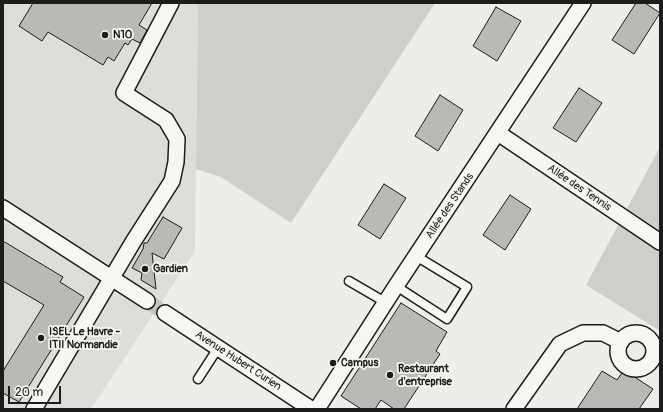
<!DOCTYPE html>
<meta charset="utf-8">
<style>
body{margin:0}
#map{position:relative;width:663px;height:412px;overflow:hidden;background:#edede9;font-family:Pangolin,sans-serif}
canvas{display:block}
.frame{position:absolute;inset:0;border:4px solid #1c1c1c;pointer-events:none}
.scale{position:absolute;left:8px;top:386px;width:53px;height:18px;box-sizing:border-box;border:2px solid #1c1c1c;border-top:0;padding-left:5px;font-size:12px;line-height:14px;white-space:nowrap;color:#1c1c1c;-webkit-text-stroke:3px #f6f6f2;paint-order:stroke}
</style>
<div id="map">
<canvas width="663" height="412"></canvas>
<div class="frame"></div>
<div class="scale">20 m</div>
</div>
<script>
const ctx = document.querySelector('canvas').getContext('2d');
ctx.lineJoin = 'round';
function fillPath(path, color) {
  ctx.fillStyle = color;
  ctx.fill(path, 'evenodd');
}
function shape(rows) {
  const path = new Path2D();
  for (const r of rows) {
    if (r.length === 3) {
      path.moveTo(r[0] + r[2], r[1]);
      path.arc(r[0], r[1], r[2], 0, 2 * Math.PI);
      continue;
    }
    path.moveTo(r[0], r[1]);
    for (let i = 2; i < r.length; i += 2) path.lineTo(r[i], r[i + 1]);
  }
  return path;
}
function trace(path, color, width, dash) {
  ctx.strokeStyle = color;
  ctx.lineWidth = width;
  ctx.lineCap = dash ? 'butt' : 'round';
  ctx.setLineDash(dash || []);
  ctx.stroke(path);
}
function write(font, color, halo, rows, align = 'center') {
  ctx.font = font + ' Pangolin,sans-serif';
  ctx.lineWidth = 3.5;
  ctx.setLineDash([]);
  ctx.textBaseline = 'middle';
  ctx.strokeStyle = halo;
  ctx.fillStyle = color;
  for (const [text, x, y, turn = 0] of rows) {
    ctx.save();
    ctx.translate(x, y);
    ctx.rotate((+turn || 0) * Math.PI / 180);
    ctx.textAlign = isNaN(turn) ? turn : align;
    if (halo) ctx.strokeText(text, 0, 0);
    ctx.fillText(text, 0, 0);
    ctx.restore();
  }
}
fillPath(shape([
 [3,3,198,3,195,251,91,409,3,409]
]), '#ddddda');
fillPath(shape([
 [198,3,435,3,291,223,221,177,196,169],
 [660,147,660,331,586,285]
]), '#cececb');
const building = shape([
 [33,3,152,3,139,25,147,30,140,43,132,39,128,45,125,43,114,61,108,57,103,65,48,32,42,41,19,26,33,3],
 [636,3,645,3,660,13,634,54,612,40,636,3],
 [496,7,521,21,497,61,473,46,496,7],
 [579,88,602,103,576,142,553,128,579,88],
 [440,95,463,110,438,151,415,136,440,95],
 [384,184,406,198,380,239,358,225,384,184],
 [510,195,531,209,505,250,483,235,510,195],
 [163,217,182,228,164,259,152,253,156,289,141,280,142,273,132,268,143,249,144,243,147,243,163,217],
 [3,241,63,277,60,282,84,297,19,402,3,393,3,371,44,305,3,281,3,241],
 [401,303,447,332,436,351,440,354,404,409,394,409,381,400,375,409,361,409,341,396,401,303],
 [624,370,653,389,639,409,577,409,602,371,617,380,624,370]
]);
fillPath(building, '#b9b9b6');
trace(building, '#1c1c1c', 1);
trace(shape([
 [147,301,165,313]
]), '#c3c3c0', 15, [15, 8]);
const service = shape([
 [349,281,385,302],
 [396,286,447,319,467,287,416,256],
 [198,379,218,348]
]);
const minor = shape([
 [498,133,660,242],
 [3,208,147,301],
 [165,313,311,409],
 [636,351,18],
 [34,409,133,242,172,181,176,162,177,139,166,120,124,93,171,3],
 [317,409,396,286,583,3],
 [514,409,560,344,583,333,603,333,621,342]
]);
trace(service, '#1c1c1c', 11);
trace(minor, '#1c1c1c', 18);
trace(service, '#f6f6f2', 8);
trace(minor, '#f6f6f2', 15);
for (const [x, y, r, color] of [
 [105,35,4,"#1c1c1c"],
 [145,269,4,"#1c1c1c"],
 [41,338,4,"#1c1c1c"],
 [333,363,4,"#1c1c1c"],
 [390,375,4,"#1c1c1c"]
]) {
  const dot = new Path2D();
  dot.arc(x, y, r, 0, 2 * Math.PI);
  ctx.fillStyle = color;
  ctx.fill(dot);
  trace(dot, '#f6f6f2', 1.5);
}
write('bold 11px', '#1c1c1c', '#f6f6f2', [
 ["N10",113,35],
 ["Gardien",153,269],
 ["ISEL Le Havre -",49,332],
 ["ITII Normandie",49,345],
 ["Campus",341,363],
 ["Restaurant",398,369],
 ["d'entreprise",398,382]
], 'left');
write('11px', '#1c1c1c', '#f6f6f2', [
 ["Allée des Tennis",579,188,34],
 ["Allée des Stands",450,206,-56],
 ["Avenue Hubert Curien",238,361,33]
]);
</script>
